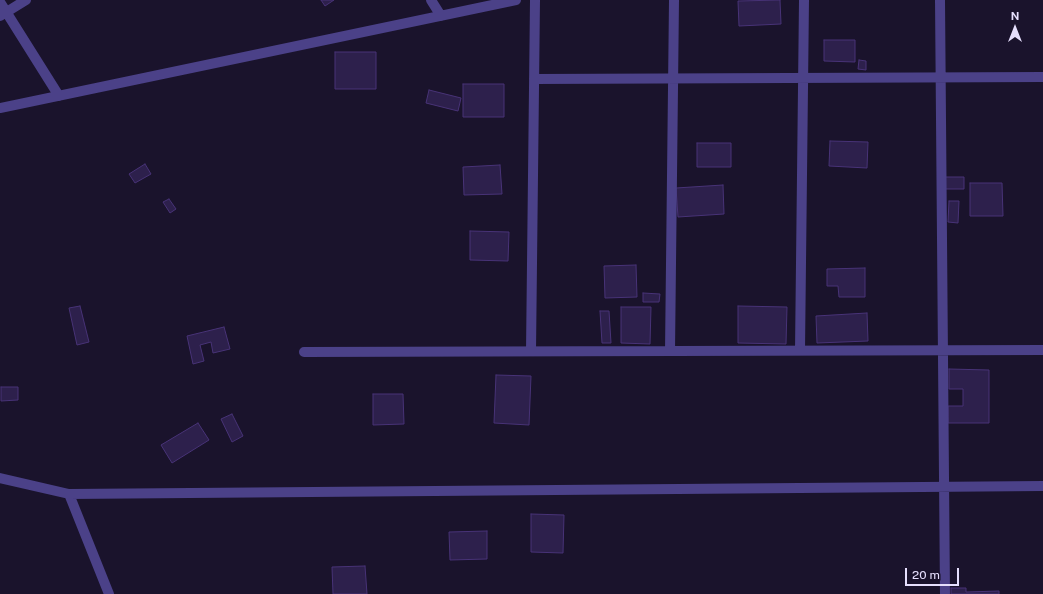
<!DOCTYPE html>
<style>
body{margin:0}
#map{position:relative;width:1043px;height:594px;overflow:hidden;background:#1a132c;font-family:"Public Sans",sans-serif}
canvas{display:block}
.north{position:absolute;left:995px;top:8px;width:40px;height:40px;-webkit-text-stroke:3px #1a132c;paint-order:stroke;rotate:0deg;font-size:11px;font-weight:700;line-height:16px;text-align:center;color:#e6dffd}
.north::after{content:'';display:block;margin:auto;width:14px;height:18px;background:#e6dffd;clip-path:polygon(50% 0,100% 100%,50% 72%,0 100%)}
.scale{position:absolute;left:905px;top:568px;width:54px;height:18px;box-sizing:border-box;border:2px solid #e6dffd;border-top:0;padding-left:5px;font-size:12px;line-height:14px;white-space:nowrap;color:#e6dffd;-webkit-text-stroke:3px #1a132c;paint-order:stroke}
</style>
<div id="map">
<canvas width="1043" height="594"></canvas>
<div class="north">N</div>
<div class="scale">20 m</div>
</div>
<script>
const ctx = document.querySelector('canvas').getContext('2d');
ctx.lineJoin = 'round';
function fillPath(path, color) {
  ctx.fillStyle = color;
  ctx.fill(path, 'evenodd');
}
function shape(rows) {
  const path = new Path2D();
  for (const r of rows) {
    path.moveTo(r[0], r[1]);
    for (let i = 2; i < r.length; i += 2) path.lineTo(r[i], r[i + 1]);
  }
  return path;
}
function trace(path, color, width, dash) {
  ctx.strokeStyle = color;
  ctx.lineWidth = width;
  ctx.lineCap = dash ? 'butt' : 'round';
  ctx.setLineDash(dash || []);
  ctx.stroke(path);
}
const building = shape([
 [321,0,334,0,325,6,321,0],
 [780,0,781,24,739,26,738,1,780,0],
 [824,40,855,40,855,62,824,61,824,40],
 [335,52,376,52,376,89,335,89,335,52],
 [859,60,866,61,866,70,858,69,859,60],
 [463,84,504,84,504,117,463,117,463,84],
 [429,90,461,98,458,111,426,103,429,90],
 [830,141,868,142,867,168,829,166,830,141],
 [697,143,731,143,731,167,697,167,697,143],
 [145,164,151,174,135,183,129,174,145,164],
 [500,165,502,194,464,195,463,167,500,165],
 [943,177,964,177,964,189,943,189,943,177],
 [970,183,1002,183,1003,216,970,216,970,183],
 [723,185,724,214,678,217,676,188,723,185],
 [169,199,176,209,170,213,163,202,169,199],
 [949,201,959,201,958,223,948,222,949,201],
 [470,231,509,232,508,261,470,260,470,231],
 [636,265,637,297,605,298,604,266,636,265],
 [865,268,865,297,839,297,838,286,827,286,827,269,865,268],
 [643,293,660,294,659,302,643,302,643,293],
 [80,306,89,342,77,345,69,308,80,306],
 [738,306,787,307,786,344,738,343,738,306],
 [621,307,651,307,650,344,621,343,621,307],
 [600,311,609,311,611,343,602,343,600,311],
 [867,313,868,341,817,343,816,316,867,313],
 [224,327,230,349,213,353,211,342,200,345,204,361,193,364,187,336,224,327],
 [949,369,989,370,989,423,948,423,948,406,963,406,963,389,949,389,949,369],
 [496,375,531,376,529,425,494,423,496,375],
 [1,387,18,387,18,400,1,401,1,387],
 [373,394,403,394,404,424,373,425,373,394],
 [232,414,243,436,232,442,221,419,232,414],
 [198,423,209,440,172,463,161,445,198,423],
 [531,514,564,515,563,553,531,552,531,514],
 [487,531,487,559,450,560,449,532,487,531],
 [365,566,367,594,333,594,332,567,365,566],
 [951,588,966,588,966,592,999,591,999,594,951,594,951,588]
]);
fillPath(building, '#2d204c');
trace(building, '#483377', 1);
trace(shape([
 [431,0,441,16],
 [940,0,945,594],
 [0,2,59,96],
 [0,16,26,0],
 [534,79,1043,77],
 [0,108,516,0],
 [800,350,804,0],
 [531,351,535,0],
 [670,351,674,0],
 [304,352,1043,350],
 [0,478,69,494,1043,486],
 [69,494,109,594]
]), '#4b4188', 10);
</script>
